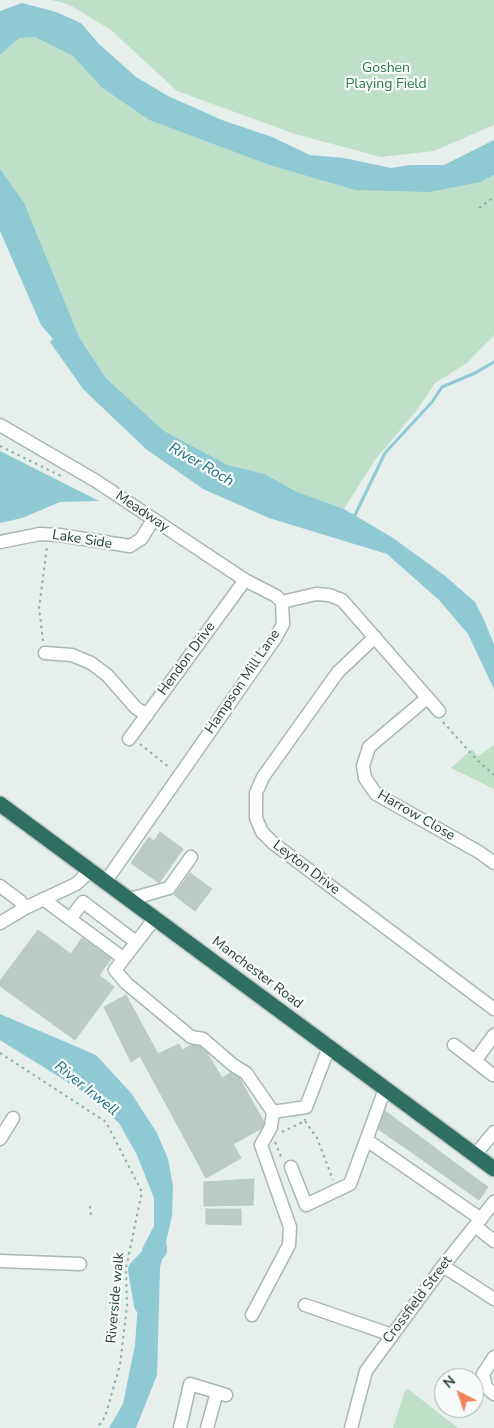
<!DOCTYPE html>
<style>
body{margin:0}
#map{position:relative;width:494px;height:1428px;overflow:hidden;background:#e6efeb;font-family:"Nunito Sans",sans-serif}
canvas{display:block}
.north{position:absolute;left:434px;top:1368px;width:50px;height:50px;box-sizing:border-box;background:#f7fbf9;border:1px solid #a3b1ad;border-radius:50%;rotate:319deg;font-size:14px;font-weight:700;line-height:20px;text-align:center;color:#24423a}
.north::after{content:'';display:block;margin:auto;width:18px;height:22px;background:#f4845f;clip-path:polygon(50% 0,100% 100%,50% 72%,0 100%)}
</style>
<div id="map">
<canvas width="494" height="1428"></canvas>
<div class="north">N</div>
</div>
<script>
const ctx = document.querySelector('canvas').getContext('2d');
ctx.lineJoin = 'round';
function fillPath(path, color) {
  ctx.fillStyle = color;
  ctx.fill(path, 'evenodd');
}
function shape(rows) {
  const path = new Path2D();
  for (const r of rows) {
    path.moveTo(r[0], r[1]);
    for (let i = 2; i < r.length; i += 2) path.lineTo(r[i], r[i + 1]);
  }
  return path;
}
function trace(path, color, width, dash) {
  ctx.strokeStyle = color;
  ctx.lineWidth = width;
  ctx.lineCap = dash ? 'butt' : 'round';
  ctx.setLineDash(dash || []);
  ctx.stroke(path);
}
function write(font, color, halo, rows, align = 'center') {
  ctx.font = font + ' "Nunito Sans",sans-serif';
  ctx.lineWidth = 4.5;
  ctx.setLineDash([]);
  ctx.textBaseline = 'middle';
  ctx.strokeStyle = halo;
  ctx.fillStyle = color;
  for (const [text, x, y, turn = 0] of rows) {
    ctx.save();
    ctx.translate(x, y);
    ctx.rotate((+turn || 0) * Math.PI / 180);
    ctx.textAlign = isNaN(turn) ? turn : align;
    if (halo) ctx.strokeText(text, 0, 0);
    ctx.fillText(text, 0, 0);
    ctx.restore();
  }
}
fillPath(shape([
 [51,0,494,0,494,125,434,151,381,157,295,134,177,91,111,30,68,4],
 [35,37,73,56,101,87,149,120,269,165,355,190,481,182,494,175,494,335,467,363,435,383,417,410,375,460,344,509,295,491,265,474,228,465,164,431,106,378,79,337,0,169,0,55,19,38],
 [494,745,494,789,451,768,472,749,478,756],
 [408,1389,458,1428,393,1428,405,1391]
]), '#bfe0c8');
fillPath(shape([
 [22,3,56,12,81,23,99,44,136,77,168,96,222,120,272,137,310,155,344,158,391,168,410,165,444,165,494,140,494,175,481,182,429,192,355,190,269,165,149,120,101,87,73,56,35,37,19,38,0,55,0,11],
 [0,169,24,203,79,337,106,378,164,431,228,465,265,474,295,491,344,509,393,538,444,575,475,602,484,620,494,644,494,689,468,634,439,600,387,554,269,518,203,489,146,449,83,389,50,342,53,339,41,325,0,231],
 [0,451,99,501,60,502,22,518,0,523],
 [0,1014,96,1055,131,1093,157,1133,168,1159,173,1186,172,1216,160,1268,157,1375,136,1428,109,1428,123,1404,135,1345,142,1249,154,1226,154,1198,137,1155,119,1123,85,1093,0,1040]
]), '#8ec9d4');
trace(shape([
 [354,517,385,453,432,402,442,387,475,373,494,362]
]), '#8ec9d4', 3);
trace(shape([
 [144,1305,138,1270,157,1250,157,1247]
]), '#8ec9d4', 20);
const building = shape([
 [160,832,183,849,159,883,131,863,149,837,154,841,160,832],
 [190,873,212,889,195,911,174,895,190,873],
 [38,930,71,954,82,938,111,959,99,975,114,987,75,1040,0,986,0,981,38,930],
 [126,995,158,1054,179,1044,182,1050,200,1041,222,1078,235,1070,266,1126,233,1144,241,1158,206,1178,140,1056,131,1062,104,1007,126,995],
 [385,1111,427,1142,417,1156,378,1129,385,1111],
 [427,1142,455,1163,445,1176,417,1156,427,1142],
 [455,1163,488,1187,479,1200,445,1176,455,1163],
 [254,1179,253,1205,204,1206,204,1182,254,1179],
 [206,1209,241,1209,241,1225,206,1224,206,1209]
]);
fillPath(building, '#bbcac4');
trace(building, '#b8c9c2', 1);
const minor = shape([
 [0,425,96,481,245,580,276,596,282,602],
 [0,542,40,534,59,535,130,546,141,539,153,520],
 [282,602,316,594,329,595,342,600,439,711],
 [375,637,338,672,263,777,256,793,256,818,262,832,273,843,494,1009],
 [45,653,72,655,91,663,107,675,136,708,147,715],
 [427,698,369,747,363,766,365,778,376,794,479,852,494,863],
 [129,739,245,580],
 [106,881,276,637,283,624,282,602],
 [0,886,20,901,25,908],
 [43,899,123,958],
 [130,899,169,888,191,857],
 [155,918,115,970,126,983,191,1037,203,1039,233,1065,246,1073,273,1112,306,1107,329,1047],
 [70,919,83,902,136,942],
 [0,923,25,908,76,884,91,870],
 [454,1045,475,1061,494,1035],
 [475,1061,493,1075],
 [0,1139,13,1118],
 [368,1141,481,1219],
 [475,1155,494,1132],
 [291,1167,306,1205,350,1184,382,1097,388,1090],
 [475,1226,494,1241],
 [0,1261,80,1264],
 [443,1266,494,1299],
 [305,1305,392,1335],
 [252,1315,289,1245,290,1227,261,1145,271,1127,273,1112],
 [494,1357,483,1374,486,1387,494,1394],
 [180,1428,190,1384,226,1395],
 [207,1428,217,1392],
 [351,1428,366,1371,443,1266,494,1202]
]);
const highway = shape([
 [0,804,494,1169]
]);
trace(minor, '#a8b8b2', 15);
trace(highway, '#c2cac8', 18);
trace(shape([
 [479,208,494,197],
 [0,446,63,477],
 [43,641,39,608,47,547],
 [443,722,477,760,494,775],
 [140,744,170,768],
 [0,1053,106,1122,142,1192,126,1268,127,1306,120,1365,105,1417,97,1428],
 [305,1121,317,1138,333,1180],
 [282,1132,305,1121,305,1119],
 [275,1142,282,1159],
 [90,1206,91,1216]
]), '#86b3a5', 2, [2.5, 4]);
trace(minor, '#fff', 12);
trace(highway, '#2f6f62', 15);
write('14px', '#2d7a4b', '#f7fbf9', [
 ["Goshen",386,69],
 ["Playing Field",386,85]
]);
write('14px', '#24423a', '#f7fbf9', [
 ["Meadway",142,512,34],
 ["Lake Side",82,540,9],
 ["Hendon Drive",187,659,-54],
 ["Hampson Mill Lane",243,682,-56],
 ["Harrow Close",416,816,30],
 ["Leyton Drive",306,868,37],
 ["Manchester Road",257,973,37],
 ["Riverside walk",116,1298,-85],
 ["Crossfield Street",418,1300,-53]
]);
write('italic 15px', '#1c6f80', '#f7fbf9', [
 ["River Roch",201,465,30],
 ["River Irwell",86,1089,39]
]);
</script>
